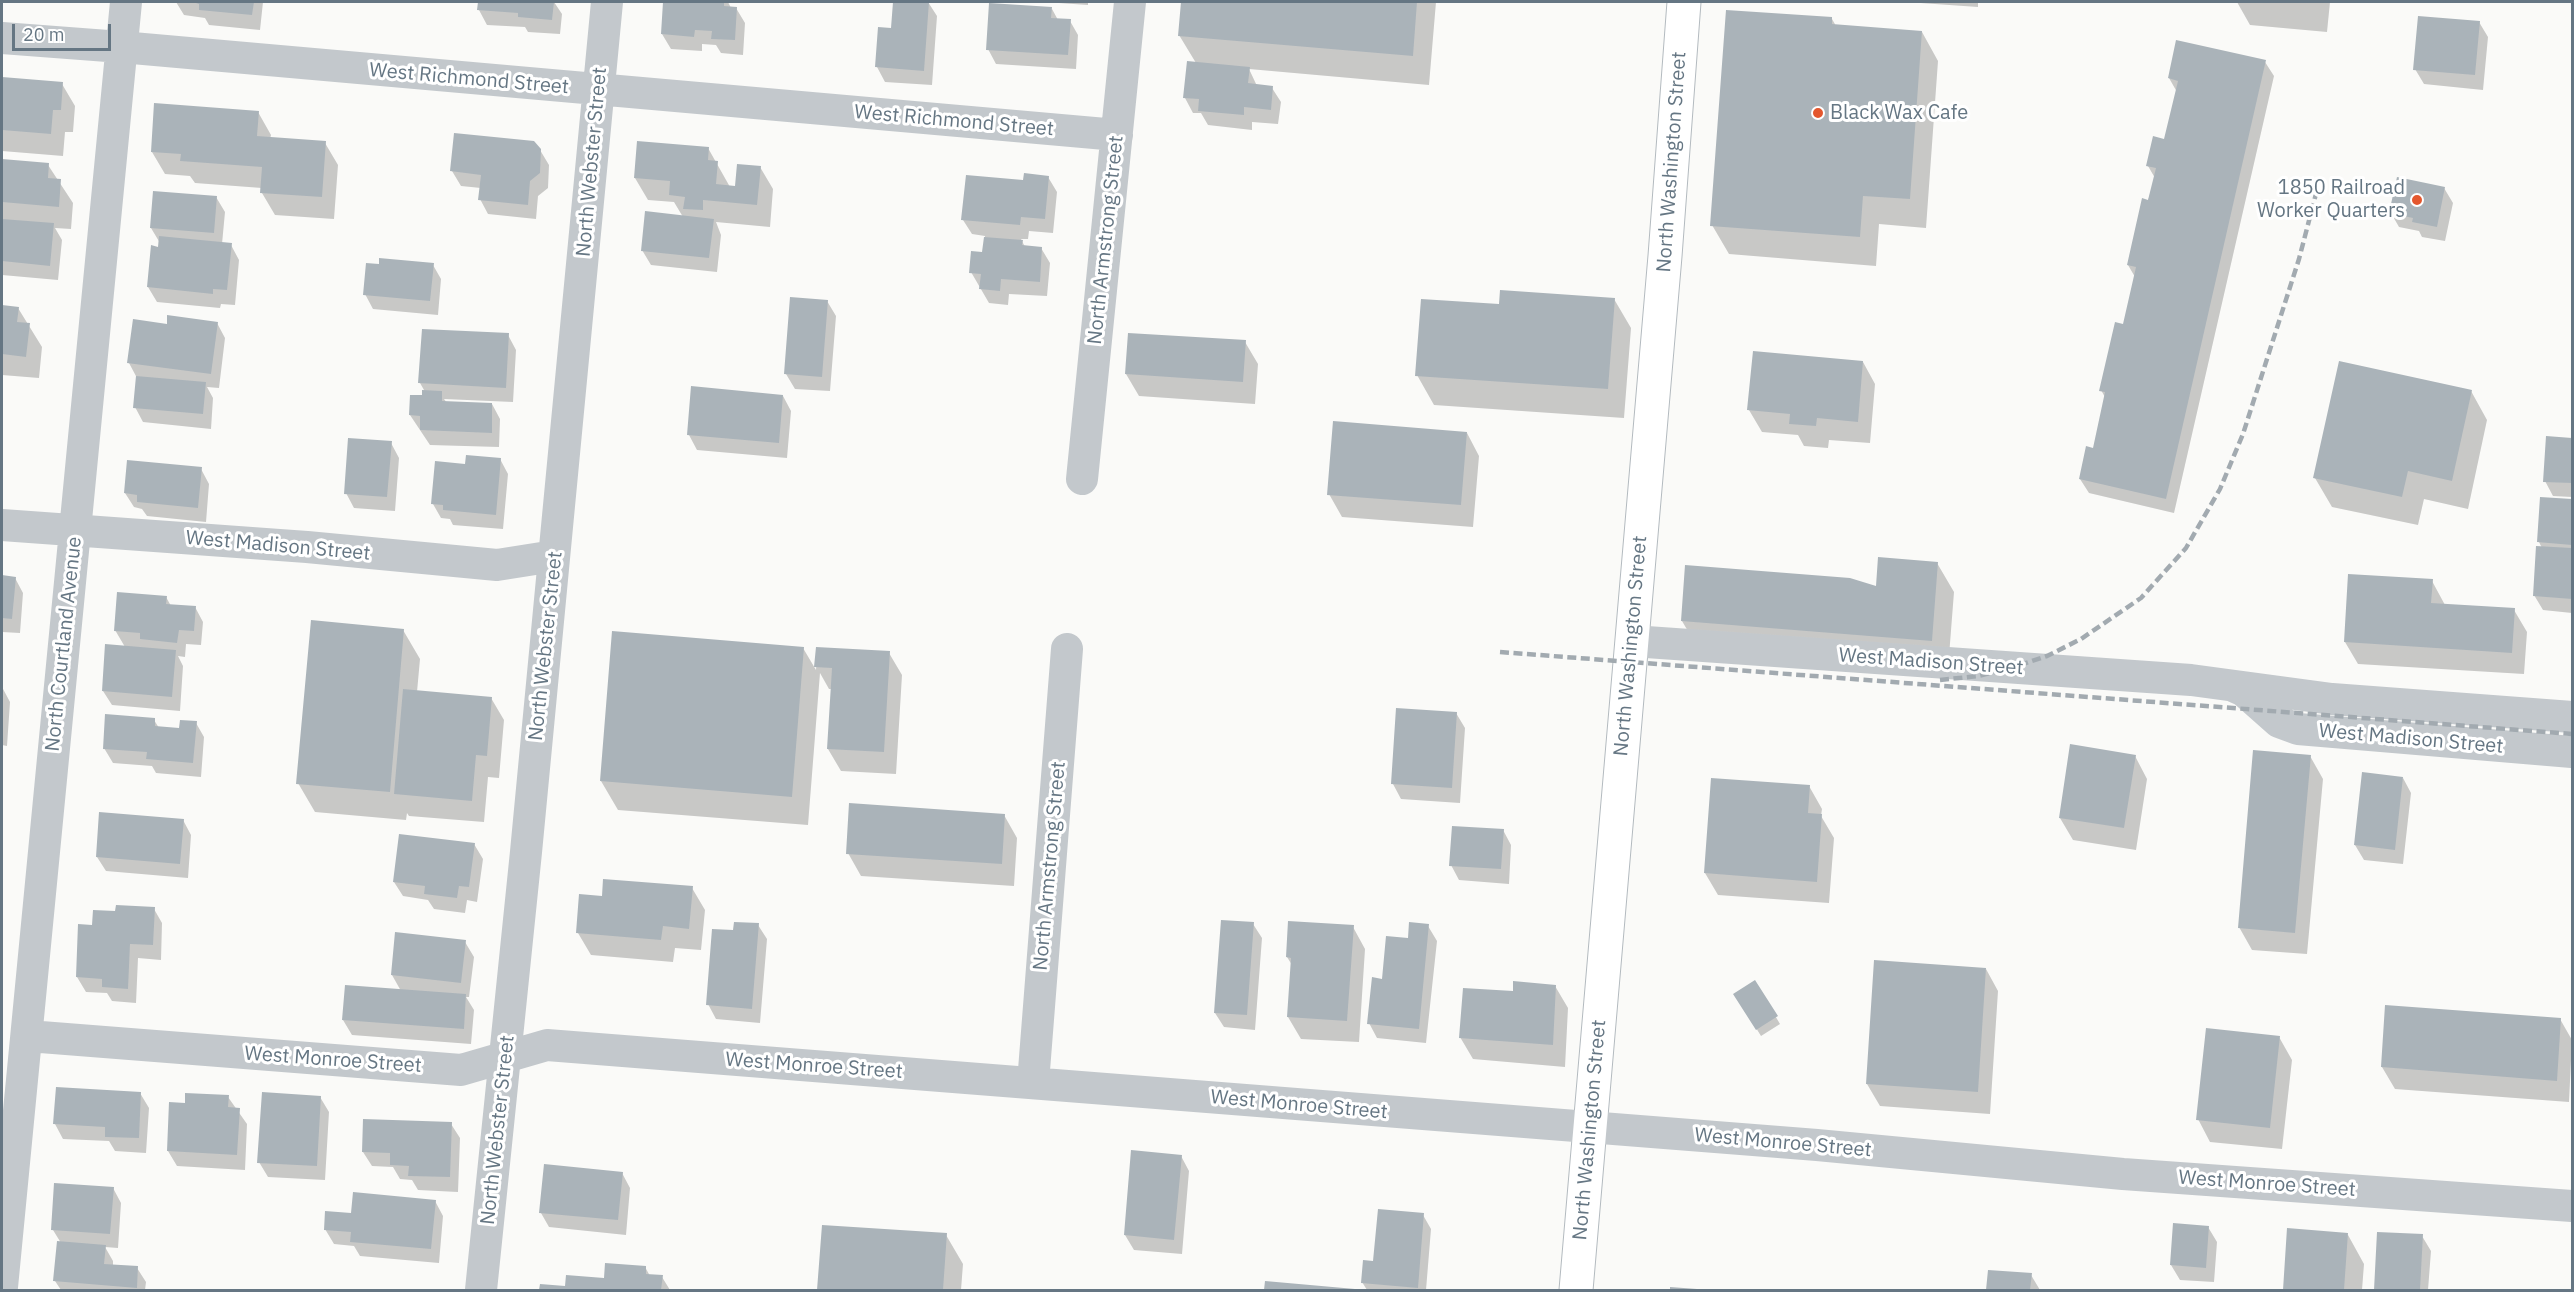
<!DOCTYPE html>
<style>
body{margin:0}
#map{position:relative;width:2574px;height:1292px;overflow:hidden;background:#fafaf8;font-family:"IBM Plex Sans",sans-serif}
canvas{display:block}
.frame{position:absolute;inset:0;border:3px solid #657683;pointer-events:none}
.scale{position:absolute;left:12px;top:24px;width:99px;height:27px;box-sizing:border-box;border:3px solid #657683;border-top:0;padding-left:8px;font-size:18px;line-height:21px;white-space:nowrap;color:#657683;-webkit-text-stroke:4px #fff;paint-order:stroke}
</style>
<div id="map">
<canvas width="2574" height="1292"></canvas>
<div class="frame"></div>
<div class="scale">20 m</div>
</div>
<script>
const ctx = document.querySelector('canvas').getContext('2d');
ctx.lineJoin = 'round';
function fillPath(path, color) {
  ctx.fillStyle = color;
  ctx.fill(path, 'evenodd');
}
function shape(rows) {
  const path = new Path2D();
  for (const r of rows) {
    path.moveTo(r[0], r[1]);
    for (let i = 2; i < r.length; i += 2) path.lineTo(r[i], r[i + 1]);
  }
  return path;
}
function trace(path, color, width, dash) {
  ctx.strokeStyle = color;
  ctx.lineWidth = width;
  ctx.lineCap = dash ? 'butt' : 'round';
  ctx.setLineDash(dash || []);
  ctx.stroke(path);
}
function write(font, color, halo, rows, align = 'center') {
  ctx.font = font + ' "IBM Plex Sans",sans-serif';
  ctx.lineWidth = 6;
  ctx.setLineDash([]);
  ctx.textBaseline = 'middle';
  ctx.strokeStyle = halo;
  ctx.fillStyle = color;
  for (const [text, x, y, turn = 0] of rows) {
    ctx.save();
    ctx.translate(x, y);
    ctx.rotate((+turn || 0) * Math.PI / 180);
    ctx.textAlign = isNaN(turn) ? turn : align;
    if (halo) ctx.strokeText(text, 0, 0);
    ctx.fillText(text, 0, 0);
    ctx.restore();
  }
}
fillPath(shape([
 [176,2,263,2,260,30,209,25,205,18,184,15],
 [478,2,554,2,562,14,560,34,528,32,525,27,487,25,479,10],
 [665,2,728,2,731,8,736,8,745,23,743,55,721,53,716,45,702,44,702,51,671,49,662,34],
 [894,2,928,2,937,16,932,85,885,82,877,67,892,30],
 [1044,2,1088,2,1088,5],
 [1182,2,1436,2,1429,85,1249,69,1257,86,1272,88,1281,102,1278,124,1252,122,1252,130,1208,125,1201,113,1193,113,1185,98,1196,63,1179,35],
 [1906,2,1978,2,1978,7],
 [2237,2,2330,2,2327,32,2250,25],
 [1052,9,1058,20,1070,21,1078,35,1076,69,996,64,988,49],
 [1832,19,1836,26,1922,32,1938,61,1926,228,1879,224,1876,266,1729,254,1712,225],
 [2479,22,2488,37,2483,90,2424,84,2415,69],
 [2265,62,2274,76,2174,513,2089,493,2080,479,2094,450,2106,399,2101,390,2124,326,2135,277,2128,265,2155,178,2148,166,2165,141,2177,92,2169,78],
 [2,79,62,84,75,106,73,132,65,132,63,156,2,151],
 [258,112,271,135,270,139,325,143,338,165,334,219,275,215,262,193,262,188,195,183,190,176,165,174,152,152],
 [708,148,730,187,736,188,760,167,773,189,770,227,716,222,721,235,717,272,651,265,642,250,683,217,674,202,648,200,635,178],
 [540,150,549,165,548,188,538,196,536,219,488,214,480,199,481,188,461,186,452,171],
 [2,161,48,165,73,203,71,229,55,228,62,240,58,280,2,275],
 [1048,177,1057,192,1053,233,1029,231,1028,239,1021,239,1025,247,1041,248,1050,263,1047,296,1009,294,1008,305,989,303,971,272,984,254,985,236,972,234,963,220,1025,182],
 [2444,188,2453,203,2445,241,2422,237,2419,231,2399,227,2391,213],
 [216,197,225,212,222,244,231,245,239,260,235,305,221,304,220,308,157,302,148,287,160,243,151,228],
 [433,265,441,279,438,315,373,309,365,294],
 [1614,299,1631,328,1624,418,1434,405,1417,375,1500,306],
 [827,301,836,316,830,391,795,389,786,374],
 [2,307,18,308,42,347,39,378,2,375],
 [217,323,225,338,219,388,207,387,213,398,211,429,143,422,135,407,137,378,129,363,168,325],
 [508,335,516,350,513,402,444,399,447,403,492,404,500,419,499,447,430,445,410,415,424,397,424,390,420,383],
 [1245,342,1258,364,1255,404,1139,396,1126,374],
 [1863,362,1875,384,1870,443,1829,440,1828,448,1804,446,1798,435,1762,432,1749,410],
 [2471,391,2487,420,2468,509,2424,499,2418,525,2332,507,2315,478],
 [783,396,791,411,787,458,697,450,689,435],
 [1467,433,1479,456,1473,527,1342,517,1329,494],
 [2547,438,2572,439,2572,497,2553,496,2545,481],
 [391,443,399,458,395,511,354,508,346,493],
 [500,459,508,474,503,529,453,525,450,519,441,518,433,504,467,465],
 [201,469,209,484,206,522,147,516,142,509,134,507,125,493],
 [2542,498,2572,501,2572,613,2543,610,2534,595,2542,548,2539,542],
 [1937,563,1954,592,1948,669,1699,650,1682,621,1686,566,1878,588],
 [2,577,15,578,23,593,20,633,2,632],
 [2432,581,2445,605,2514,610,2527,632,2524,674,2358,664,2345,642],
 [166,597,171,606,195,607,203,622,201,645,186,644,185,657,178,656,183,666,180,711,112,705,103,691,125,647,115,630],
 [403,630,420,659,417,692,491,698,504,720,499,778,488,777,484,822,409,816,407,813,406,820,315,812,298,783],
 [803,648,816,670,817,649,889,653,902,675,896,774,841,771,828,749,832,689,829,689,820,673,808,825,618,810,601,781],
 [2,687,10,702,7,746,2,745],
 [1456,713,1465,728,1460,803,1401,799,1393,784],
 [154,720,159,728,180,730,196,723,204,737,201,777,156,773,152,766,113,763,104,748],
 [2135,756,2147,779,2136,850,2073,840,2060,818],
 [2310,756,2323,779,2307,954,2252,950,2239,927],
 [2403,778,2411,793,2403,864,2364,860,2355,845],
 [1809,786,1822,809,1821,816,1834,838,1829,903,1718,895,1705,873],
 [1004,815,1017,838,1014,886,861,876,848,853],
 [183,820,191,835,188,878,106,871,97,857],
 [1503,830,1511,845,1509,884,1459,880,1451,865],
 [474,844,483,859,477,902,467,900,465,913,434,909,428,900,403,896,394,882],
 [692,888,705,910,701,950,675,948,673,962,591,955,578,933,603,897],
 [154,909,162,923,161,960,138,958,136,1003,112,1001,107,993,86,992,77,977,94,926,117,913],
 [1253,924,1262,938,1255,1030,1224,1027,1215,1013],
 [758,925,767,939,760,1023,716,1019,708,1004,734,932],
 [1428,926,1437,941,1426,1043,1377,1038,1369,1023,1383,981,1409,939],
 [1353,927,1365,949,1359,1042,1301,1039,1288,1017,1292,965,1287,957],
 [465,942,474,957,469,997,466,997,474,1010,471,1044,352,1035,343,1020,401,991,392,975],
 [1986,969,1998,991,1990,1114,1880,1106,1867,1084],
 [1755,982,1780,1024,1761,1036,1735,994],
 [1555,986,1568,1008,1565,1067,1473,1059,1460,1037,1514,993],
 [2560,1019,2572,1040,2569,1102,2395,1089,2382,1067],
 [2279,1037,2292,1060,2282,1149,2210,1142,2198,1119],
 [140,1093,149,1108,146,1153,115,1151,109,1141,63,1139,55,1124],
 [228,1097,247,1124,245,1170,177,1166,168,1151,186,1105],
 [320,1097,329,1112,325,1180,268,1177,259,1162],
 [451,1124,460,1138,458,1192,418,1190,412,1180,400,1179,393,1167,372,1166,363,1152],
 [1181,1156,1189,1171,1182,1254,1134,1250,1125,1235],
 [622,1173,630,1188,626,1235,549,1227,541,1213],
 [113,1188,121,1203,118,1248,105,1247,113,1261,113,1266,137,1268,146,1282,145,1290,61,1290,55,1281,61,1243,53,1230],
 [435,1201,443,1216,439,1263,360,1256,354,1246,334,1244,325,1229],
 [1423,1215,1431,1229,1426,1290,1367,1290,1362,1282,1375,1262],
 [823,1226,946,1235,963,1264,961,1290,819,1290],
 [2208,1227,2217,1242,2214,1282,2180,1280,2171,1265],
 [2289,1230,2348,1235,2364,1264,2362,1290,2284,1290],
 [2379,1233,2422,1236,2431,1251,2428,1290,2375,1290],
 [645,1267,650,1276,662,1277,670,1290,541,1290,541,1285,567,1288,606,1279],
 [1989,1271,2031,1275,2040,1290,1987,1290],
 [1266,1283,1357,1290,1265,1290]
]), '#0003');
fillPath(shape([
 [193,2,254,2,252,15,199,10,199,4],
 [478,2,554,2,552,20,518,17,518,13,477,10],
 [663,2,724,2,724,6,737,7,735,40,711,39,712,31,695,30,694,37,661,34],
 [893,2,929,2,924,71,875,67,878,27,891,28],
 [1181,2,1417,2,1413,56,1178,36],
 [989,3,1052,7,1051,18,1071,19,1068,55,986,50],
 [1726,10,1832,17,1832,24,1922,31,1910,199,1863,196,1860,237,1710,226],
 [2418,16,2480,21,2475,75,2413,70],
 [2176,40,2266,60,2166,499,2079,479,2086,446,2093,448,2105,392,2099,391,2115,322,2123,324,2136,267,2127,265,2142,198,2148,200,2156,168,2146,166,2153,136,2164,139,2178,81,2168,78],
 [1187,61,1250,67,1248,83,1273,86,1271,110,1244,107,1244,115,1198,111,1199,99,1183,98],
 [2,77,63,82,61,110,53,110,51,134,2,130],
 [154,103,259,111,257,136,326,141,322,197,260,193,262,167,180,161,181,154,151,152],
 [454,133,534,141,541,149,540,173,530,181,528,205,478,200,481,175,450,171],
 [637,141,709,147,708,160,718,161,716,184,735,186,737,164,761,166,757,205,703,200,703,210,683,209,685,197,669,195,670,181,634,178],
 [2,159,49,163,48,178,61,179,59,207,2,202],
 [1024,173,1049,176,1045,219,1021,217,1020,225,961,220,966,175,1023,180],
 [2397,177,2445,187,2437,227,2412,222,2413,218,2389,213],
 [153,191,217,196,214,233,150,228],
 [645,211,714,219,709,258,641,251],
 [2,219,54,223,50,266,2,261],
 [159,236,232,243,227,290,213,289,213,294,147,287,151,245,158,247],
 [984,237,1023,240,1022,245,1042,247,1040,282,1001,279,1000,291,979,289,981,274,969,273,971,251,982,252],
 [379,258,434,263,430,301,363,295,366,263,379,264],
 [1500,290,1615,298,1608,389,1415,376,1421,299,1499,304],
 [790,297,828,300,822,377,784,374],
 [2,305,19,307,17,322,30,323,26,357,2,354],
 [167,315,218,322,211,374,127,363,133,319,167,324],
 [422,329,509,333,506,388,418,383],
 [1128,333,1246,340,1243,382,1125,374],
 [1753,351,1863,361,1858,422,1817,418,1816,426,1789,424,1790,414,1747,410],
 [2339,361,2472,390,2452,481,2408,471,2402,497,2313,478],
 [136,376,206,382,203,414,133,408],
 [691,386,783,395,779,443,687,435],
 [422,390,442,391,442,401,492,403,492,433,420,430,420,416,409,415,410,395,422,395],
 [1333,421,1467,432,1461,505,1327,495],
 [2546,436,2572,438,2572,483,2543,482],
 [348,438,392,441,387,497,344,494],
 [466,455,501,458,496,515,443,510,443,505,431,504,435,461,465,464],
 [127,460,202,467,198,508,137,502,137,495,124,493],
 [2540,497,2572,499,2572,545,2537,542],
 [2536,546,2572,548,2572,599,2533,596],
 [1878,557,1938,562,1932,641,1681,621,1685,565,1850,578,1876,586],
 [2348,574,2433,579,2431,603,2515,608,2512,653,2344,642],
 [2,575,16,577,12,619,2,618],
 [117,592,167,596,166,604,196,606,194,631,179,630,177,643,140,639,140,633,114,631],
 [311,620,404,629,390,792,296,784],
 [612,631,804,647,792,797,600,781],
 [105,644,176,650,172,697,102,691],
 [816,647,890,651,884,752,827,749,832,668,814,667],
 [403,689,492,697,487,756,476,755,472,801,394,794],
 [1396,708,1457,712,1452,788,1391,784],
 [105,714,155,718,155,726,179,728,180,720,197,721,193,763,146,759,147,752,103,749],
 [2070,744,2136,755,2124,828,2059,818],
 [2253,750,2311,755,2295,933,2238,928],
 [2362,772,2403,777,2395,850,2354,845],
 [1711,778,1810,785,1808,813,1822,814,1817,882,1704,873],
 [849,803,1005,814,1002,864,846,854],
 [99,812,184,819,180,864,96,857],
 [1452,826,1504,829,1501,869,1449,866],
 [399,834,475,843,469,887,459,886,457,898,424,894,425,886,393,882],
 [603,879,693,886,689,929,663,926,661,940,576,933,579,894,602,896],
 [116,905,155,907,153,945,130,944,128,989,102,987,102,979,76,977,78,924,92,925,93,910,115,911],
 [1221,920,1254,922,1247,1015,1214,1013],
 [1288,921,1354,925,1347,1021,1287,1017,1291,958,1286,957],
 [734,922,759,923,752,1009,706,1005,712,929,733,930],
 [1409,922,1429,924,1419,1029,1367,1024,1372,977,1382,979,1386,936,1408,938],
 [395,932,466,940,461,983,391,975],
 [1874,960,1986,968,1978,1092,1866,1084],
 [1755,980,1778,1016,1756,1030,1733,994],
 [1513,981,1556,985,1553,1045,1459,1038,1463,988,1513,991],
 [345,985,466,994,464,1029,342,1020],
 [2385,1005,2561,1018,2557,1081,2381,1067],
 [2206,1028,2280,1036,2270,1128,2196,1120],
 [56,1087,141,1092,139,1138,105,1137,105,1127,53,1124],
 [262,1092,321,1096,317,1166,257,1163],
 [185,1093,229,1095,228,1107,240,1108,237,1155,167,1151,169,1102,185,1103],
 [363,1119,452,1122,450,1177,408,1176,409,1166,390,1165,390,1153,362,1152],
 [1131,1150,1182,1155,1174,1240,1124,1235],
 [544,1164,623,1172,618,1220,539,1213],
 [54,1183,114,1187,110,1234,51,1230],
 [353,1192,436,1200,431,1249,350,1242,351,1232,324,1230,325,1211,351,1213],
 [1378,1209,1424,1213,1418,1288,1361,1283,1363,1260,1373,1261],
 [2173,1223,2209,1226,2206,1268,2170,1265],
 [822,1225,947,1233,943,1290,817,1290],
 [2287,1228,2348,1233,2344,1290,2283,1290],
 [2377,1232,2423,1234,2420,1290,2374,1290],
 [57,1241,106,1245,104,1264,138,1266,137,1288,53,1281],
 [605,1263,646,1266,646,1274,663,1275,661,1290,539,1290,540,1284,565,1286,566,1275,604,1278],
 [1988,1270,2032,1273,2030,1290,1986,1290],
 [1265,1281,1355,1289,1355,1290,1264,1290],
 [1670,1287,1697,1289,1697,1290,1670,1290]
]), '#aab3b9');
const secondary = shape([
 [1576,1290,1665,256,1684,2]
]);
trace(secondary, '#b3babf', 35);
trace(shape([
 [2,38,121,47,1117,135],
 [1082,479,1130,2],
 [2,525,307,547,497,565,554,556],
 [1632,641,2191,680,2332,699,2572,717],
 [2235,687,2244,691,2279,722,2298,729,2572,752],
 [28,1036,461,1070,547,1045,1817,1145,2123,1174,2572,1206],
 [1033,1083,1067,649],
 [2,1287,126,2],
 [481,1290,526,852,607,2]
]), '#c3c8cc', 32);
trace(secondary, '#fff', 33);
trace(shape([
 [1500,652,2572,734],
 [1940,680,1978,676,2011,668,2047,656,2081,639,2141,598,2186,548,2220,489,2243,434,2299,259,2317,190]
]), '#a2aab0', 4.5, [9, 4.5]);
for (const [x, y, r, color] of [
 [1818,113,6,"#e4572e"],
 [2417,200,6,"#e4572e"]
]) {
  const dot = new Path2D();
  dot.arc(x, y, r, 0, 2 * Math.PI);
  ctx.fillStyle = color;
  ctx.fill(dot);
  trace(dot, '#fff', 2);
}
write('20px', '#657683', '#fff', [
 ["West Richmond Street",469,79,5],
 ["West Richmond Street",954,121,5],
 ["North Webster Street",592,162,-85],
 ["North Washington Street",1672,162,-86],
 ["North Armstrong Street",1106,240,-84],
 ["West Madison Street",278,546,5],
 ["North Courtland Avenue",64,644,-84],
 ["North Webster Street",546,646,-84],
 ["North Washington Street",1631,646,-85],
 ["West Madison Street",1931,662,4],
 ["West Madison Street",2411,739,5],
 ["North Armstrong Street",1050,866,-85],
 ["West Monroe Street",333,1060,4],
 ["West Monroe Street",814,1066,4],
 ["West Monroe Street",1299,1105,5],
 ["North Webster Street",498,1130,-84],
 ["North Washington Street",1590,1130,-85],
 ["West Monroe Street",1783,1143,5],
 ["West Monroe Street",2267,1184,4]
]);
write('20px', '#657683', '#fff', [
 ["Black Wax Cafe",1830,113],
 ["1850 Railroad",2405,188,"right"],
 ["Worker Quarters",2405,211,"right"]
], 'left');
</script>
